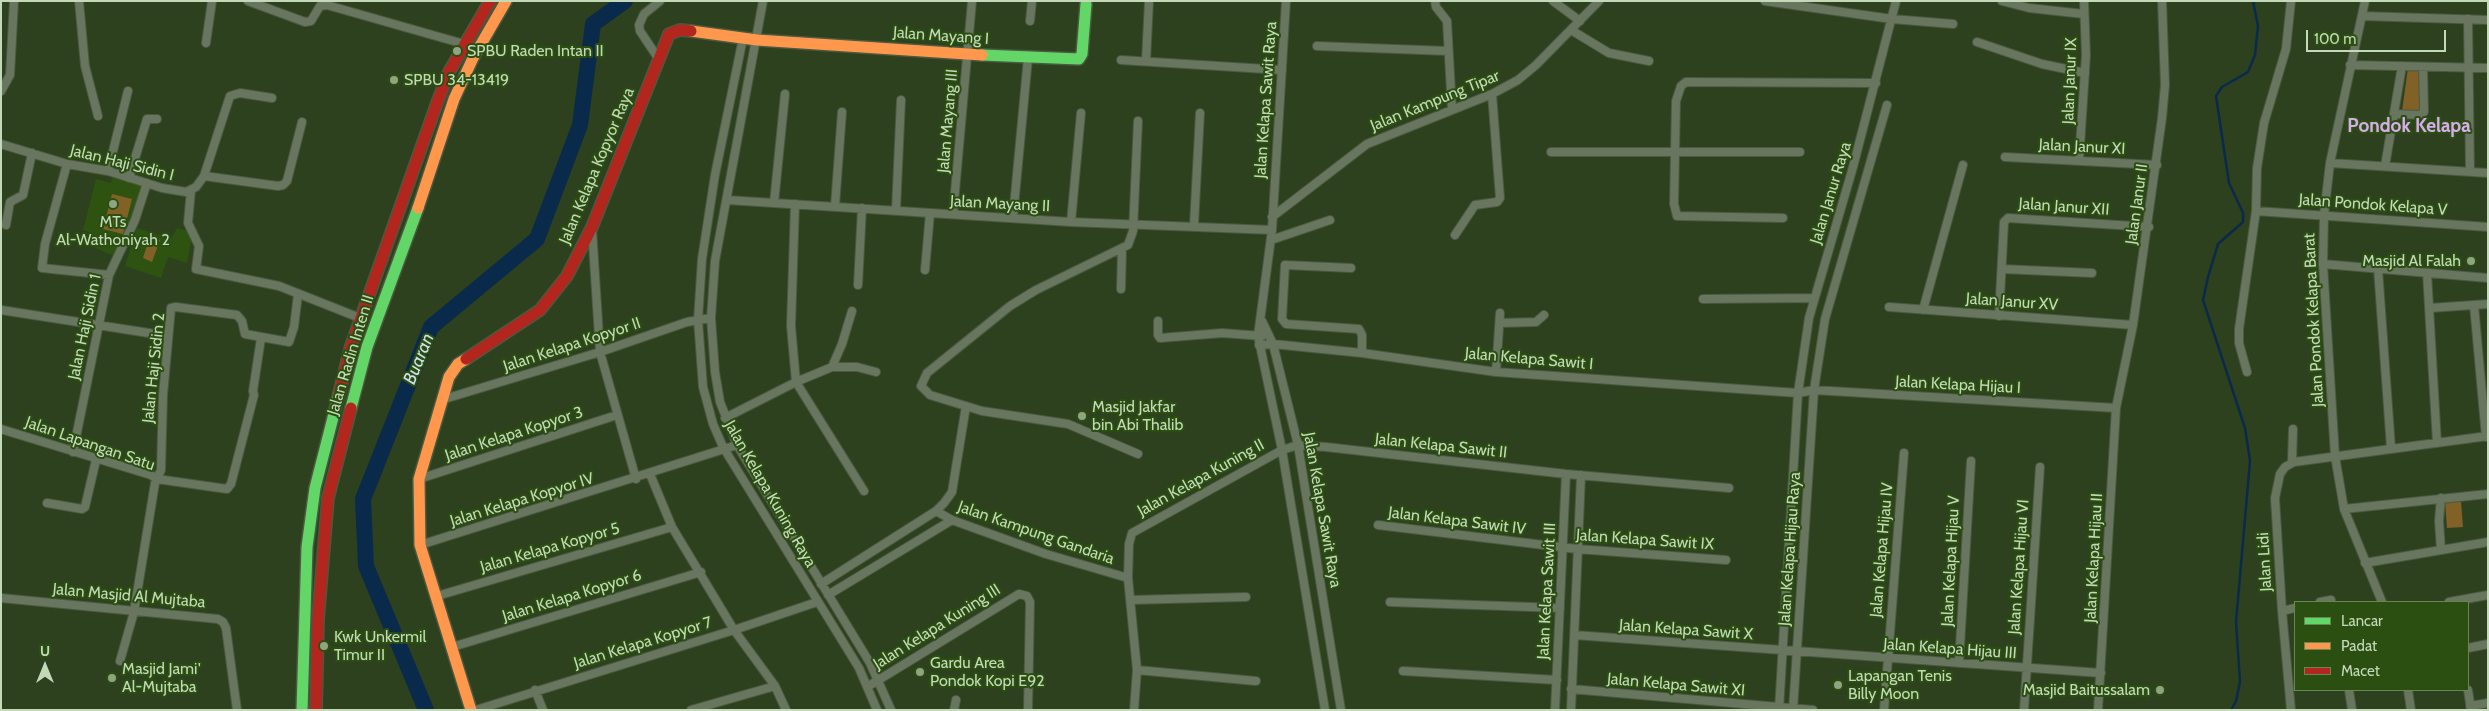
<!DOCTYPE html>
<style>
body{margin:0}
#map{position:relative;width:2489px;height:711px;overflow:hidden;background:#2d411f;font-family:Cabin,sans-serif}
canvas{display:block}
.frame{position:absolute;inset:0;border:2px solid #c4d9b9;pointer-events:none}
.legend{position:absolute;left:2294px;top:601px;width:175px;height:90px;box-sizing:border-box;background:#2b4f11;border:1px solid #688654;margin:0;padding:6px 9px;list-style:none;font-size:15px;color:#c4d9b9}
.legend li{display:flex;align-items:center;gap:10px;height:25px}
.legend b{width:25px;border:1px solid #688654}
.north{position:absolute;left:20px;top:641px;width:50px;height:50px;-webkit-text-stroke:4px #2b4f11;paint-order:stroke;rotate:0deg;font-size:14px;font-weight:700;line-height:20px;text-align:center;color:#c4d9b9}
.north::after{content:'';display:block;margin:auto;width:18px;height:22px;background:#c4d9b9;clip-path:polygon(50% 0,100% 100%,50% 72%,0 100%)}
.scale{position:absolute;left:2306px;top:30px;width:140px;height:22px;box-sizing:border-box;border:2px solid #c4d9b9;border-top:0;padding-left:6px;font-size:15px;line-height:18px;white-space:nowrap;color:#c4d9b9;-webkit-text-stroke:4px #2b4f11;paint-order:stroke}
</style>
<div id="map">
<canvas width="2489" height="711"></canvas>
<div class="frame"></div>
<ul class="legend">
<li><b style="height:6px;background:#63d668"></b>Lancar</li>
<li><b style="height:6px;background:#ff974d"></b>Padat</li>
<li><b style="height:6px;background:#b3261e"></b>Macet</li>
</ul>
<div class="north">U</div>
<div class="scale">100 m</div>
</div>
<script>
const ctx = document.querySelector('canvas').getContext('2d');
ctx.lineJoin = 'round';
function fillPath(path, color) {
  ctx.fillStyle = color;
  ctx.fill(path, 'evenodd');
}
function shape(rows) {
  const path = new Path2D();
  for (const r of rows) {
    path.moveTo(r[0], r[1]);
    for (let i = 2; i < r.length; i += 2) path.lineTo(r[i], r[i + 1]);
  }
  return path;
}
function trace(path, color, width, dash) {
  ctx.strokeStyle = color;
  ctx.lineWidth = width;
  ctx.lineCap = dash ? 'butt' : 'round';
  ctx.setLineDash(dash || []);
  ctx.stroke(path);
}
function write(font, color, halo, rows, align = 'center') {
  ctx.font = font + ' Cabin,sans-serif';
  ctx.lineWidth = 4;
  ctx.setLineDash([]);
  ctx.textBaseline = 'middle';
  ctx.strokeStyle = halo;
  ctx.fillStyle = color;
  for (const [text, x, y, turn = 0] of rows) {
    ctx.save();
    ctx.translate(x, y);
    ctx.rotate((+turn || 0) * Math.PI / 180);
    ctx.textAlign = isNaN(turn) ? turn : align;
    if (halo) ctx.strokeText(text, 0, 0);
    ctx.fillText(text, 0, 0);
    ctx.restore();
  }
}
fillPath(shape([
 [112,178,143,184,130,224,114,256,89,245,93,233,83,230,96,179,111,183],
 [137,228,171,239,177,228,189,231,192,236,187,263,168,257,161,278,125,266]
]), '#2e5311');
fillPath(shape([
 [2408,68,2422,68,2423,109,2420,111,2402,111],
 [112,194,132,199,123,234,103,229],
 [150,236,160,240,152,262,143,258],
 [2461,501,2463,527,2447,528,2445,502]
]), '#816126');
trace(shape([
 [2231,710,2236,701,2240,682,2236,622,2250,461,2245,428,2203,300,2208,277,2218,244,2243,222,2243,213,2229,183,2216,96,2222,87,2248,72,2255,55,2258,26,2253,1]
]), '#0a2a4b', 2.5);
trace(shape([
 [426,710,366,566,363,499,431,327,537,239,580,125,593,24,625,1]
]), '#0a2a4b', 16);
const street = shape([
 [79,1,85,66,98,116],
 [248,1,305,22,311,21,320,6,327,5,464,44],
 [763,1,715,261,711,318,715,372,720,402,737,445,870,663,891,710],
 [1286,1,1272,230,1258,336,1282,450,1325,710],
 [1435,1,1436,7,1447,21,1452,110],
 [1553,1,1580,21],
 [1765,1,1892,19,1953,24],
 [2002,1,2029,8,2084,14],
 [2365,1,2330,163,2324,215,2323,264,2335,456,2344,509,2382,602],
 [2362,16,2488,20],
 [2468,19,2470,172],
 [1030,21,1032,1],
 [1571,30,1609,53,1649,61],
 [743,38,715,175,702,259,698,320,703,387,713,424,723,447,859,668,877,710],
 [1977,42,2042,64,2085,73],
 [206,43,212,1],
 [1317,46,1448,51],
 [658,58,640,31,639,25,644,14,660,1],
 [1121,60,1282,70],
 [1146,61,1149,1],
 [2350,65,2488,68],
 [1,91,10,75,14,1],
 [2395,114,2420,115,2424,112,2423,67],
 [1,144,67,164,108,171,162,188,186,192,196,187,204,176,230,96,240,93,272,98],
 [1551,152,1800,152],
 [2005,157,2157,165],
 [2079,161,2086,55,2084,1],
 [2330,163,2488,173],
 [67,164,45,244,42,268,109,275],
 [2385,166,2402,66],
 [108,171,128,91],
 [204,176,278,186,283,185,287,181,302,122],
 [129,178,147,119,157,119],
 [191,190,188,223,199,246,196,269,279,286,360,318],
 [727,200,1071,222,1272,230],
 [774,203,785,94],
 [795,204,791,326,796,382,864,491],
 [835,206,842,112],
 [896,210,901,100],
 [2256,211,2488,227],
 [953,214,972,1],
 [1013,217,1028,58],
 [1272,217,1367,144,1492,94,1518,80,1536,65,1599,1],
 [1783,218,1677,216,1674,204,1676,101,1681,86,1686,82,1876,83],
 [1071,222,1081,113],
 [6,225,10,202,23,195,32,153],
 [1194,225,1200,113],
 [592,229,600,352,636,479],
 [1455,235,1475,205,1497,202,1500,198,1492,94],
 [1271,240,1330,220],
 [2323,264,2488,278],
 [1351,268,1285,265,1282,319,1286,324,1359,329,1362,335,1362,353],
 [2002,269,2092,273],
 [2378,269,2391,448],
 [925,270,930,213],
 [2427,273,2437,443],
 [858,285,862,208],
 [1121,289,1122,249],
 [1703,299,1814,298],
 [2474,305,2486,437],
 [1889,307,2133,325],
 [2430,308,2488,304],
 [1,310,168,336],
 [1923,310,1963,165],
 [1999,316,2004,222,2008,218,2149,227],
 [1158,321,1158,335,1160,338,1222,333,1262,336],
 [1262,321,1273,344,1298,445,1341,710],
 [1500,323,1536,322,1544,315],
 [1259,345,1273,344,1362,353,1496,372,1798,393,1814,390,2116,408],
 [832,367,842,344,852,311],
 [1496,372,1500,313],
 [2247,372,2239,343,2239,329,2256,211,2257,168,2264,123,2286,49,2291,1],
 [441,400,600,352,687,322,711,318],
 [725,418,796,382,832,367,857,367,876,372],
 [1,429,151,475,157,479,227,489,231,484,254,395,253,391,261,338],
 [73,452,109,275,135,220,147,183],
 [1138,454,1068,424,982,411,930,395,921,386,927,373,1010,306,1036,290,1128,245,1133,231,1138,121],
 [2292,462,2293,429],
 [650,474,672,527,734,630,775,686,786,710],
 [419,479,617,415],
 [47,503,82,509,85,507,96,460],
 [2344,509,2488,494],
 [936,511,952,520,1046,554,1128,578],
 [1378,525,1577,549,1726,560],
 [420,545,737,445],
 [2441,550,2439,521,2441,498],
 [2365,563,2488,542],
 [821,584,936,511,944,503,952,492,966,406],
 [828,595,952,520],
 [437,596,672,527],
 [1,598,218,619,223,622,226,628,237,710],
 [1130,600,1246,597],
 [1390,602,1560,608],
 [2320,602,2331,600],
 [2449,602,2488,595],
 [2282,611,2295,608],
 [1574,635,2101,673],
 [452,647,701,572],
 [2468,648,2488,644],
 [120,661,134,612,155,483,161,470,163,395,171,308,176,307,237,315,242,321,245,334,289,342,294,327,298,294],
 [1959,663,1971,461],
 [1137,670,1256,681],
 [1403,671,1557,680],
 [867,687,1019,594,1027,596,1030,602,1028,710],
 [1571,689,1813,710],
 [535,690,543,710],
 [2349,690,2352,710],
 [2408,690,2411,710],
 [2468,690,2471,710],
 [2470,706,2488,703],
 [476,710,734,630,817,602],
 [691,710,775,686],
 [954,710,956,700],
 [1134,710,1137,670,1128,578,1129,544,1132,533,1282,450,1298,445,1326,447,1566,474,1729,488],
 [1555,710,1566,474],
 [1571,710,1581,475],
 [1779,710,1798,393,1809,318,1853,167,1896,1],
 [1793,710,1814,390,1825,319,1887,105],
 [1884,710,1904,453],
 [2024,710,2040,467],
 [2098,710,2116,408,2133,325,2162,118,2165,85,2162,1],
 [2291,710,2282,611,2275,498,2280,474,2285,467,2294,462,2488,436]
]);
const fast = shape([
 [982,55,1079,59,1082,54,1086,4],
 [351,408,367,347,418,208],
 [302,710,307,547,315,488,339,394]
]);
const slow = shape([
 [691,31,757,40,982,55],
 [418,208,454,99,473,58,506,1],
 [466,359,458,364,449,377,419,479,420,545,471,710]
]);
const jam = shape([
 [466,359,540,310,567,276,592,227,669,34,680,30,691,31],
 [339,394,351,346,437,103,449,72,490,1],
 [316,710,318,619,328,498,351,408]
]);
trace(street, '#4a593f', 10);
trace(fast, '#4a593f', 14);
trace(slow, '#4a593f', 14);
trace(jam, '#4a593f', 14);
trace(street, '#68765f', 8);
trace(fast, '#63d668', 11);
trace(slow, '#ff974d', 11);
trace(jam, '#b3261e', 11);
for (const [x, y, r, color] of [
 [457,51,5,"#8fa483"],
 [394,80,5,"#8fa483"],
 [113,204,5,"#8fa483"],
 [2471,261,5,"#8fa483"],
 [1082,416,5,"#8fa483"],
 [324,646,5,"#8fa483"],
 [920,672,5,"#8fa483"],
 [112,678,5,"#8fa483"],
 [1838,685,5,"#8fa483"],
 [2160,690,5,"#8fa483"]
]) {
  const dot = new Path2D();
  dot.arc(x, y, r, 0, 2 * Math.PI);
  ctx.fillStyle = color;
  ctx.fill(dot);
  trace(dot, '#2b4f11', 2);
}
write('16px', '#c4d9b9', '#2b4f11', [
 ["Jalan Mayang I",941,36,4],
 ["Jalan Janur IX",2070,81,-88],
 ["Jalan Kelapa Sawit Raya",1266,100,-86],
 ["Jalan Kampung Tipar",1435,101,-22],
 ["Jalan Mayang III",948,121,-85],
 ["Jalan Janur XI",2082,147,3],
 ["Jalan Haji Sidin I",122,163,14],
 ["Jalan Kelapa Kopyor Raya",597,166,-67],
 ["Jalan Janur Raya",1831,193,-73],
 ["Jalan Mayang II",1000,204,3],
 ["Jalan Janur II",2137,204,-82],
 ["Jalan Pondok Kelapa V",2373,205,4],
 ["Jalan Janur XII",2064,207,4],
 ["Jalan Janur XV",2012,302,4],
 ["Jalan Pondok Kelapa Barat",2314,320,-93],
 ["Jalan Haji Sidin 1",85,327,-78],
 ["Jalan Kelapa Kopyor II",572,345,-18],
 ["Jalan Radin Inten II",351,355,-73],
 ["Jalan Kelapa Sawit I",1529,359,5],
 ["Jalan Haji Sidin 2",154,368,-84],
 ["Jalan Kelapa Hijau I",1958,385,3],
 ["Jalan Kelapa Kopyor 3",514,434,-18],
 ["Jalan Lapangan Satu",90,444,19],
 ["Jalan Kelapa Sawit II",1441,446,6],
 ["Jalan Kelapa Kuning II",1201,478,-29],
 ["Jalan Kelapa Kuning Raya",770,494,60],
 ["Jalan Kelapa Kopyor IV",522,500,-17],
 ["Jalan Kelapa Sawit Raya",1322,510,80],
 ["Jalan Kelapa Sawit IV",1457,521,7],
 ["Jalan Kampung Gandaria",1036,533,19],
 ["Jalan Kelapa Sawit IX",1645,540,4],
 ["Jalan Kelapa Kopyor 5",550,548,-16],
 ["Jalan Kelapa Hijau Raya",1790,549,-86],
 ["Jalan Kelapa Hijau IV",1882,550,-85],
 ["Jalan Kelapa Hijau II",2094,558,-87],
 ["Jalan Kelapa Hijau V",1951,561,-87],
 ["Jalan Lidi",2265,562,-93],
 ["Jalan Kelapa Hijau VI",2019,567,-86],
 ["Jalan Kelapa Sawit III",1547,591,-87],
 ["Jalan Masjid Al Mujtaba",129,596,5],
 ["Jalan Kelapa Kopyor 6",572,596,-17],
 ["Jalan Kelapa Kuning III",937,627,-32],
 ["Jalan Kelapa Sawit X",1686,630,4],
 ["Jalan Kelapa Kopyor 7",643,643,-17],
 ["Jalan Kelapa Hijau III",1950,649,4],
 ["Jalan Kelapa Sawit XI",1676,685,5]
]);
write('16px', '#c4d9b9', '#2b4f11', [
 ["SPBU Raden Intan II",467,51],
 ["SPBU 34-13419",404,80],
 ["MTs",113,222,"center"],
 ["Al-Wathoniyah 2",113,240,"center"],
 ["Masjid Al Falah",2461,261,"right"],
 ["Masjid Jakfar",1092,407],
 ["bin Abi Thalib",1092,425],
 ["Kwk Unkermil",334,637],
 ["Timur II",334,655],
 ["Gardu Area",930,663],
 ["Pondok Kopi E92",930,681],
 ["Masjid Jami'",122,669],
 ["Al-Mujtaba",122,687],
 ["Lapangan Tenis",1848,676],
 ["Billy Moon",1848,694],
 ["Masjid Baitussalam",2150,690,"right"]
], 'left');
write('italic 18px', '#d2dfef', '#2b4f11', [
 ["Buaran",419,359,-68]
]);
write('bold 19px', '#d7acec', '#2b4f11', [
 ["Pondok Kelapa",2409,126]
]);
</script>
